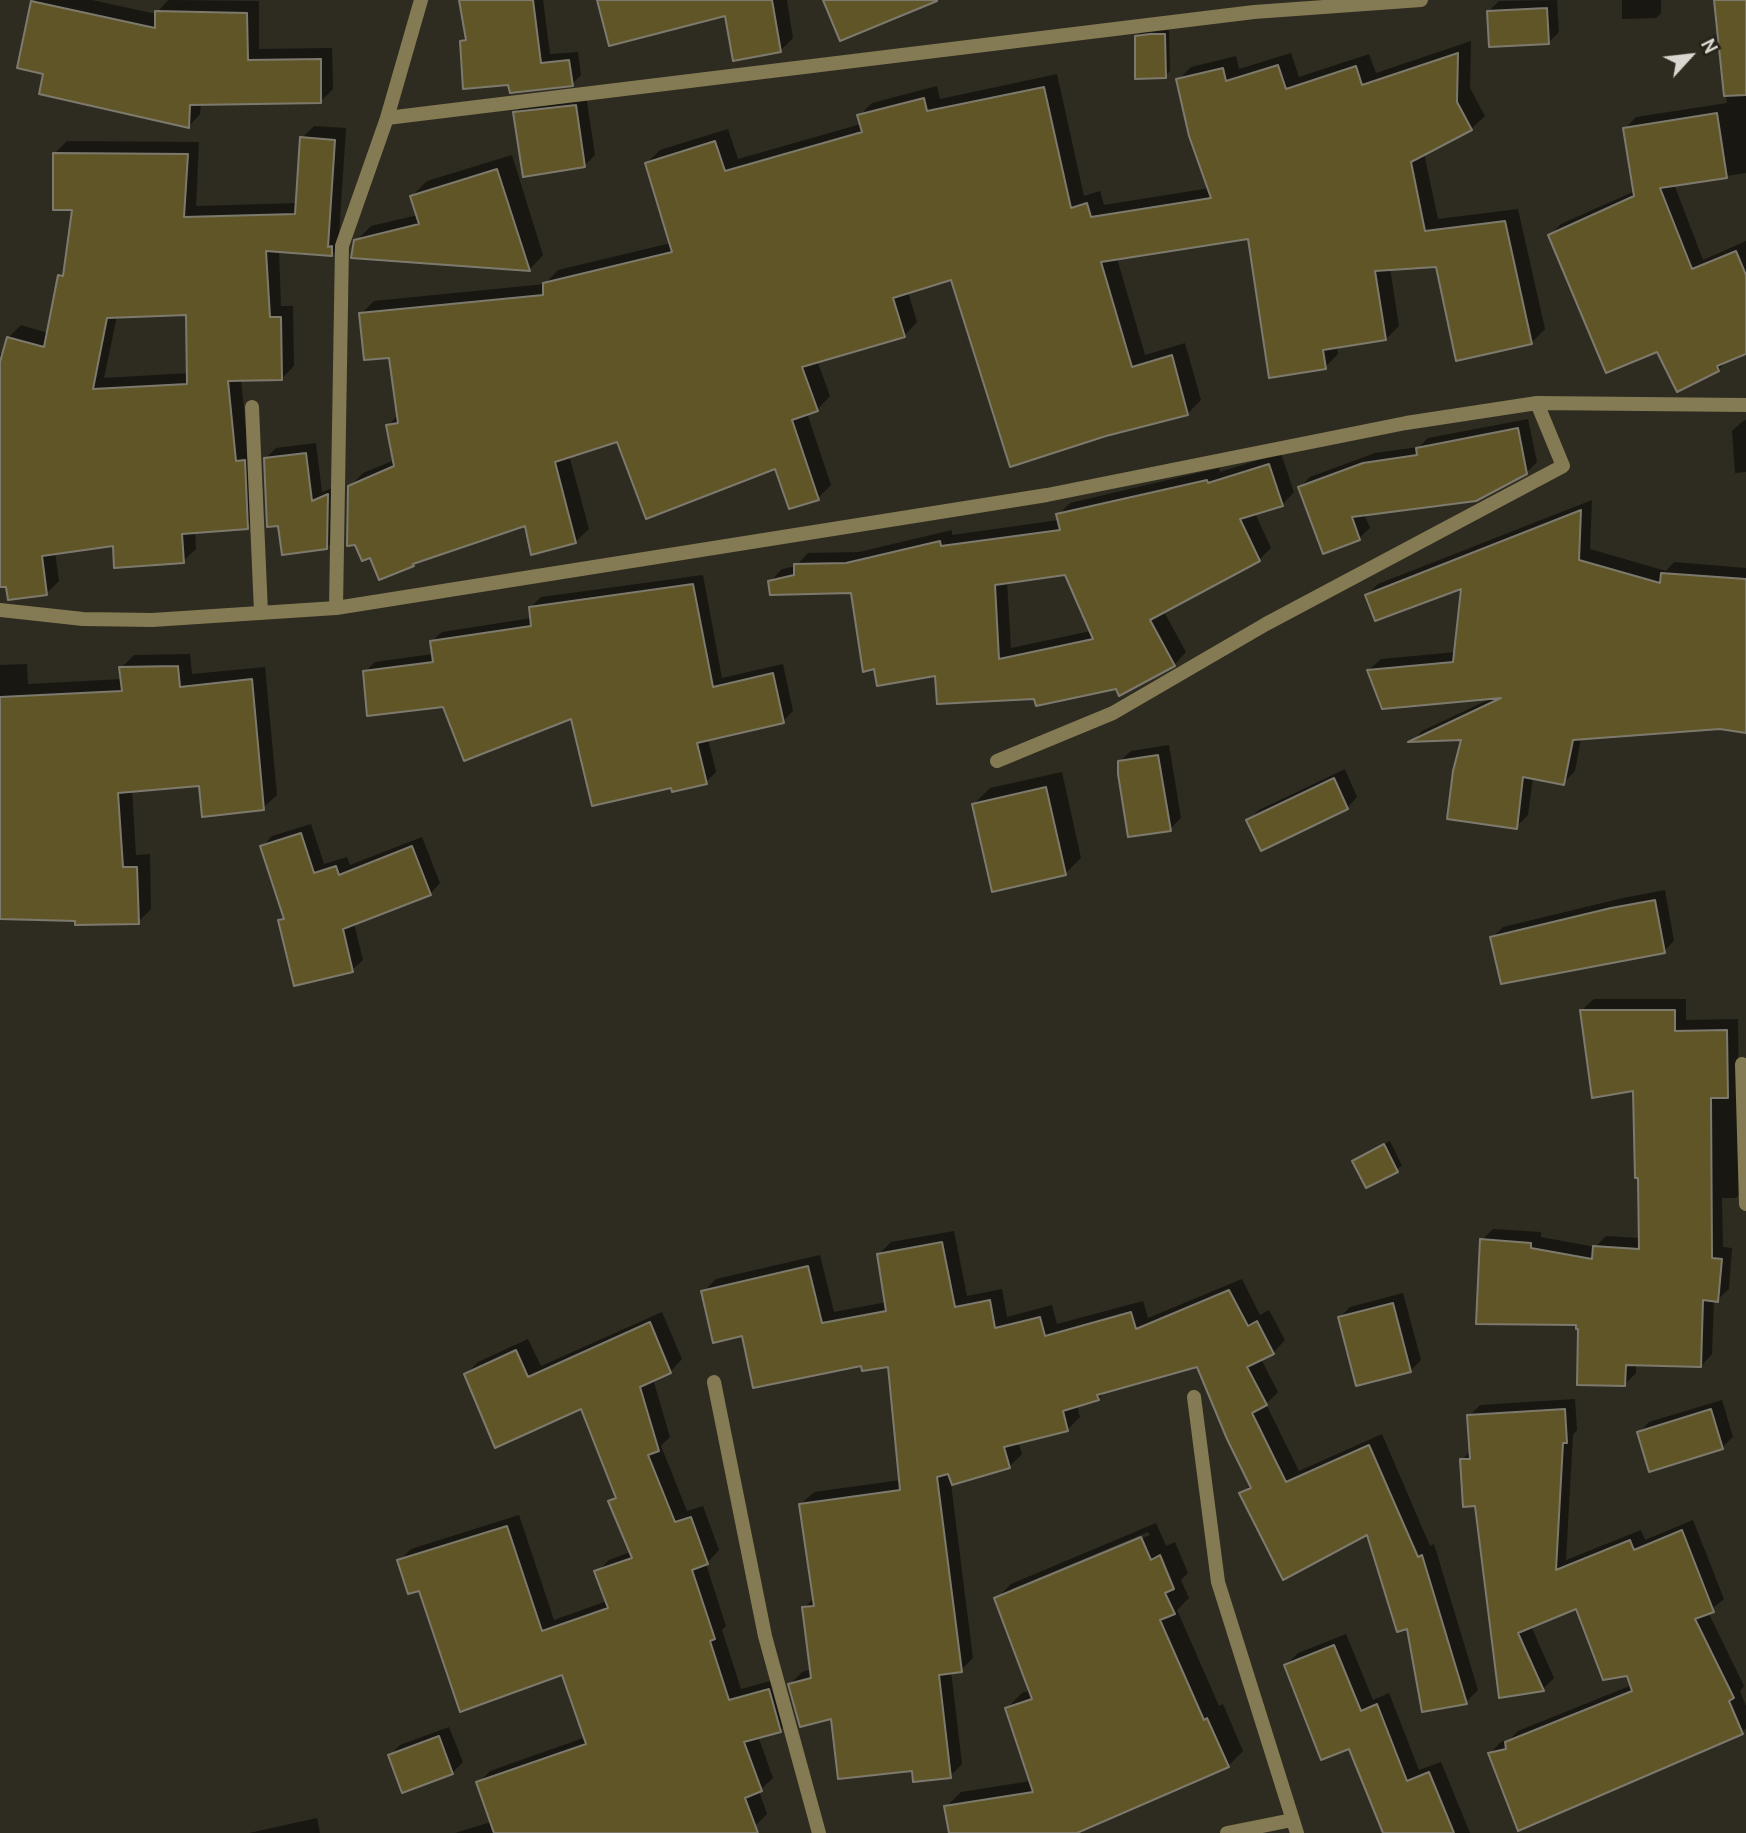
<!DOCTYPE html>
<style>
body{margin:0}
#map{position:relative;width:1746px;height:1833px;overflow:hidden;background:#2e2b20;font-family:Cabin,sans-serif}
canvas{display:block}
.north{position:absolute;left:1655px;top:21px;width:70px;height:70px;-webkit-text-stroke:5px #242217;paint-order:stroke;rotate:63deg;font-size:19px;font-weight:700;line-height:28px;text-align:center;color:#d8d6cf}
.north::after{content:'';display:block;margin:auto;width:24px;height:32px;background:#d8d6cf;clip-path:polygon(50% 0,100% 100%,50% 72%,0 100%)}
</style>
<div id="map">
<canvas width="1746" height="1833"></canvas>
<div class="north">N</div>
</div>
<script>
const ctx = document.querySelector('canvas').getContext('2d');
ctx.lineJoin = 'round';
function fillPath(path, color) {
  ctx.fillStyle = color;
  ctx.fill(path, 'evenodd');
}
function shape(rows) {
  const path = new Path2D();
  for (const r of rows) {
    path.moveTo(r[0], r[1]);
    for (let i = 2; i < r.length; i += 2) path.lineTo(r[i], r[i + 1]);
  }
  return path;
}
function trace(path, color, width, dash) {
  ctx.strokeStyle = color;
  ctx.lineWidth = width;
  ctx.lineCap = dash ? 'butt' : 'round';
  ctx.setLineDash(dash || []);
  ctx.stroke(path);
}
fillPath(shape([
 [35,0,92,0,156,14,168,0,259,1,259,49,332,48,333,89,321,101,201,103,200,114,189,126,45,73,33,2],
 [461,0,543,0,550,54,578,52,581,75,572,84,510,83,461,41,467,36],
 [599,0,787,0,793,38,780,51,726,14],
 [1557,0,1559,32,1548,43,1489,11,1499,1],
 [1622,0,1661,0,1661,13,1656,18,1622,19],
 [1716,0,1746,0,1746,173,1674,184,1703,260,1746,241,1746,352,1728,360,1718,370,1658,350,1550,235,1561,224,1635,191,1625,129,1636,117,1727,103],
 [1169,30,1170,71,1165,76,1136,37,1141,32],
 [1471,41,1470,88,1485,116,1471,129,1424,153,1438,219,1518,209,1545,329,1531,343,1438,265,1390,268,1399,326,1386,339,1337,346,1338,354,1325,367,1249,237,1117,258,1145,355,1185,343,1201,400,1188,413,1106,434,953,278,908,292,917,322,904,336,817,360,830,396,817,410,807,413,831,485,818,498,777,466,618,440,569,455,589,529,575,542,526,524,418,560,413,565,380,578,349,487,363,473,395,460,388,426,398,415,390,356,361,314,374,301,545,284,558,270,671,243,647,163,660,150,728,129,738,159,861,124,859,116,872,103,937,86,940,99,1057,74,1084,196,1100,191,1104,205,1210,188,1178,80,1191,67,1236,56,1239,69,1291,53,1299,77,1369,54,1376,73],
 [586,95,595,155,584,166,515,113,525,102],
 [314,126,346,128,339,236,344,242,332,255,279,251,281,306,293,306,294,366,281,379,241,379,248,449,259,515,247,527,195,531,196,549,183,561,114,544,55,552,59,581,46,594,8,585,0,586,0,354,4,355,8,338,21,325,48,333,60,276,66,270,74,208,55,153,67,141,199,142,196,206,298,203,302,138],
 [188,313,189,373,104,378,117,316],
 [512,155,543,255,529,270,356,241,371,226,418,215,412,196,427,181],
 [1528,419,1537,462,1526,473,1364,514,1370,528,1359,538,1300,487,1310,477,1375,453,1419,447,1428,438],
 [1746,420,1746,472,1735,473,1732,431,1743,421],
 [316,443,322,492,338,486,337,536,327,547,266,458,276,448],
 [1281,453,1294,492,1282,505,1255,513,1271,548,1259,560,1163,610,1186,652,1174,665,1116,687,936,674,853,592,770,582,782,569,796,566,808,553,859,552,952,530,952,535,1059,520,1058,515,1070,503,1219,468,1220,472],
 [1066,573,1091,631,1011,648,1007,581],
 [1592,500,1590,549,1666,571,1674,562,1746,568,1746,731,1720,727,1581,738,1575,771,1563,783,1533,777,1528,815,1516,827,1463,738,1413,741,1422,731,1492,698,1369,670,1381,659,1456,652,1463,586,1367,595,1378,584],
 [703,575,722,678,783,664,793,711,783,721,708,739,716,772,706,782,672,786,573,717,444,706,365,672,375,662,433,654,431,642,442,632,532,618,531,607,541,597],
 [190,654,192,674,265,667,277,795,263,808,200,784,132,790,136,855,150,854,151,909,138,922,0,916,0,665,27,664,28,684,122,679,121,668,134,655],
 [1169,745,1181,818,1170,829,1120,761,1131,751],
 [1345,769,1357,797,1347,808,1248,820,1259,810],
 [1062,772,1081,858,1065,874,974,804,990,788],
 [311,824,324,864,347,857,350,865,422,837,440,883,430,894,354,923,363,960,352,970,280,921,285,916,262,847,272,836],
 [1665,890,1674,941,1664,951,1492,938,1503,927,1623,898],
 [1594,999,1686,999,1686,1020,1738,1019,1739,1105,1746,1187,1736,1198,1722,1198,1723,1247,1732,1248,1729,1289,1717,1300,1714,1300,1712,1354,1701,1366,1636,1364,1636,1373,1625,1384,1578,1323,1482,1240,1493,1229,1541,1232,1541,1237,1595,1247,1606,1236,1640,1238,1635,1089,1582,1010],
 [1390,1141,1402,1166,1367,1186,1354,1161],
 [954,1231,967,1296,1002,1289,1007,1317,1052,1305,1057,1324,1143,1301,1148,1318,1242,1279,1260,1315,1269,1310,1285,1340,1273,1353,1261,1359,1278,1392,1266,1404,1299,1471,1382,1434,1430,1546,1434,1544,1478,1690,1466,1702,1408,1627,1368,1532,1242,1493,1251,1484,1198,1364,1107,1390,1098,1399,1077,1405,1080,1417,1068,1429,1018,1442,1022,1454,1010,1466,951,1484,973,1658,961,1670,951,1671,962,1764,950,1776,913,1769,833,1716,790,1684,802,1672,812,1669,804,1608,815,1597,801,1504,814,1492,901,1480,889,1365,863,1364,744,1334,703,1292,716,1279,820,1255,834,1312,887,1302,879,1254,891,1242],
 [1403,1293,1421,1360,1410,1371,1340,1317,1350,1307],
 [662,1312,682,1359,670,1372,653,1379,670,1437,661,1446,687,1511,703,1506,719,1550,706,1564,726,1626,722,1630,741,1689,781,1678,793,1718,780,1730,758,1736,773,1778,759,1791,767,1814,755,1826,735,1833,455,1833,491,1822,478,1783,490,1771,586,1737,564,1672,420,1589,399,1561,411,1549,519,1515,554,1620,607,1601,597,1572,609,1560,631,1552,610,1502,616,1496,582,1406,466,1374,478,1362,528,1339,541,1366],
 [1575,1399,1577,1430,1573,1435,1566,1560,1641,1530,1645,1540,1693,1520,1724,1599,1708,1612,1744,1686,1740,1691,1746,1706,1746,1728,1742,1733,1490,1753,1501,1742,1509,1740,1518,1731,1632,1685,1629,1674,1577,1607,1531,1626,1554,1678,1543,1689,1501,1696,1476,1504,1462,1460,1471,1450,1469,1416,1480,1405],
 [1722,1400,1733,1437,1722,1447,1639,1433,1649,1422],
 [1156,1523,1166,1546,1175,1542,1188,1573,1181,1580,1189,1598,1177,1610,1219,1706,1223,1704,1243,1751,1228,1766,1064,1833,950,1833,946,1807,961,1792,1031,1781,1007,1708,1022,1693,1031,1690,996,1599,1011,1584],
 [1148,1532,1150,1535,1012,1593,1012,1589],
 [1346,1634,1373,1700,1389,1693,1419,1770,1441,1762,1470,1833,1385,1833,1350,1747,1286,1665,1298,1653],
 [449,1727,463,1762,452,1773,390,1755,400,1745],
 [317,1818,320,1833,249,1833]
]), '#0007');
const building = shape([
 [459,0,533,0,541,63,569,60,573,86,510,93,508,85,463,89,460,41,466,40,459,0],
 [597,0,772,0,781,52,733,61,725,16,609,46,597,0],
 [823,0,937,0,937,1,840,41,823,0],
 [1714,0,1746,0,1746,95,1724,96,1714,0],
 [31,1,155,28,155,11,247,13,248,60,321,59,321,103,190,105,189,128,39,94,43,74,17,68,31,1],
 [1547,8,1549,44,1489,47,1487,11,1547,8],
 [1150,34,1165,34,1166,78,1135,79,1135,36,1150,34],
 [1458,53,1457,102,1472,130,1411,162,1425,231,1505,221,1532,344,1456,361,1436,267,1375,271,1386,340,1323,350,1326,369,1269,378,1248,239,1101,262,1132,367,1172,355,1188,415,1106,436,1010,467,951,280,893,298,905,337,802,367,818,411,792,420,819,500,789,509,775,469,646,519,617,442,555,462,576,543,531,555,525,526,413,564,414,566,379,580,370,558,362,561,355,545,347,546,348,486,394,466,386,425,398,423,389,358,364,360,359,313,543,295,543,283,672,252,645,163,715,141,725,171,862,132,857,115,924,98,927,111,1044,87,1071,208,1087,203,1091,217,1211,198,1189,136,1176,79,1223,68,1226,81,1278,65,1286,89,1356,66,1362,85,1458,53],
 [576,105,585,167,523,177,513,112,576,105],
 [1717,113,1727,178,1660,188,1692,269,1736,251,1746,275,1746,354,1717,366,1719,371,1677,392,1657,352,1606,373,1548,235,1634,196,1623,128,1717,113],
 [300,137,335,140,328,247,332,246,332,256,266,251,270,317,281,317,282,380,228,381,236,461,245,460,248,529,182,534,184,563,114,568,113,546,42,556,47,595,8,600,6,587,0,587,0,362,7,337,44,347,58,275,63,276,72,210,53,210,53,153,188,154,184,217,295,214,300,137],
 [186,315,187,384,93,389,107,318,186,315],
 [497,169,530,271,351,258,354,240,419,224,410,196,497,169],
 [1518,428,1527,474,1476,501,1352,517,1360,540,1323,554,1298,487,1363,463,1417,455,1416,448,1518,428],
 [306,453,312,501,328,494,327,549,282,555,278,526,267,527,264,458,306,453],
 [1269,464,1283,506,1240,519,1260,561,1150,620,1175,666,1119,696,1116,689,1036,706,1034,699,937,704,935,676,877,686,874,669,863,672,851,593,770,595,768,581,794,575,794,564,846,563,940,541,941,546,1060,530,1056,514,1207,480,1208,483,1269,464],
 [1065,575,1093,639,999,659,995,585,1065,575],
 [1581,510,1579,560,1660,583,1661,573,1746,579,1746,733,1720,729,1573,740,1564,785,1523,777,1517,829,1447,819,1453,771,1461,740,1408,742,1501,698,1382,709,1367,670,1453,662,1461,589,1375,621,1365,595,1581,510],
 [693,584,713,687,773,673,784,723,697,743,707,784,672,792,671,788,592,806,571,719,464,761,443,707,367,716,363,671,433,662,430,641,531,626,529,607,693,584],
 [178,666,180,687,252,679,264,810,202,817,199,786,118,793,123,867,137,867,139,924,75,925,75,921,0,919,0,697,122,691,119,667,178,666],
 [1158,755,1171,831,1128,837,1118,774,1118,761,1158,755],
 [1334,778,1348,809,1261,851,1246,820,1334,778],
 [1046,787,1066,875,992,892,972,804,1046,787],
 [301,833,314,873,336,866,339,875,412,846,431,895,343,929,353,972,294,986,278,920,284,919,260,846,301,833],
 [1655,900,1665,953,1501,984,1490,937,1611,908,1655,900],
 [1580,1010,1675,1010,1675,1031,1727,1030,1728,1098,1711,1098,1712,1258,1722,1259,1718,1302,1703,1300,1701,1367,1626,1365,1625,1386,1577,1385,1578,1329,1576,1329,1576,1325,1476,1324,1480,1239,1531,1243,1531,1248,1592,1259,1593,1246,1639,1249,1638,1178,1635,1178,1633,1091,1592,1098,1580,1010],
 [1384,1144,1398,1172,1366,1188,1352,1161,1384,1144],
 [942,1242,955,1307,990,1300,995,1328,1040,1317,1045,1336,1131,1312,1136,1329,1229,1290,1248,1326,1257,1321,1274,1354,1247,1367,1267,1405,1252,1413,1286,1482,1369,1445,1418,1557,1422,1555,1467,1704,1422,1712,1407,1629,1397,1632,1367,1535,1283,1580,1239,1493,1251,1488,1227,1439,1197,1367,1097,1395,1099,1400,1063,1411,1068,1431,1004,1447,1010,1468,952,1485,948,1474,937,1477,962,1672,939,1675,951,1778,913,1782,912,1771,838,1779,831,1719,800,1727,788,1684,811,1678,802,1607,814,1606,799,1504,900,1490,888,1367,862,1371,861,1366,753,1388,742,1336,713,1343,701,1291,808,1266,822,1323,886,1311,877,1254,942,1242],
 [1393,1303,1411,1372,1356,1386,1338,1317,1393,1303],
 [650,1322,671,1373,640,1387,659,1451,648,1455,675,1522,691,1517,708,1564,692,1570,715,1639,710,1641,729,1700,769,1689,781,1732,744,1742,762,1791,745,1798,758,1833,494,1833,476,1782,586,1744,562,1675,460,1712,419,1591,408,1594,397,1560,507,1526,542,1631,608,1608,594,1571,632,1558,608,1501,616,1498,581,1409,495,1448,464,1374,516,1350,528,1377,650,1322],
 [1565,1409,1567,1443,1563,1443,1556,1570,1630,1540,1634,1550,1682,1530,1714,1612,1695,1619,1734,1698,1729,1701,1743,1734,1518,1831,1488,1753,1506,1749,1505,1742,1632,1691,1627,1676,1603,1680,1576,1609,1518,1633,1544,1691,1499,1698,1475,1506,1463,1507,1460,1459,1470,1459,1467,1415,1565,1409],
 [1711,1409,1723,1449,1649,1472,1637,1432,1711,1409],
 [1141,1537,1151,1560,1160,1555,1174,1589,1165,1593,1175,1614,1160,1620,1204,1720,1207,1718,1229,1767,1077,1833,949,1833,944,1806,1033,1792,1005,1708,1032,1699,994,1598,1141,1537],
 [1334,1645,1361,1711,1377,1704,1407,1781,1429,1772,1454,1833,1383,1833,1349,1749,1321,1760,1284,1665,1334,1645],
 [439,1736,453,1774,402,1793,388,1755,439,1736]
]);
fillPath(building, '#605527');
trace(building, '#7d7a6d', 2);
trace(shape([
 [387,118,1254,12,1421,0],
 [252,407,261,612],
 [336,608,342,246,387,118,421,0],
 [0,610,83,619,152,620,336,608,1047,495,1406,423,1537,403,1746,405],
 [997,761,1113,713,1266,624,1563,466,1537,403],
 [1742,1064,1746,1204],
 [714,1382,765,1636,819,1833],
 [1194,1397,1218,1582,1297,1833],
 [1227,1833,1292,1820]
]), '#847a53', 14);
</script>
